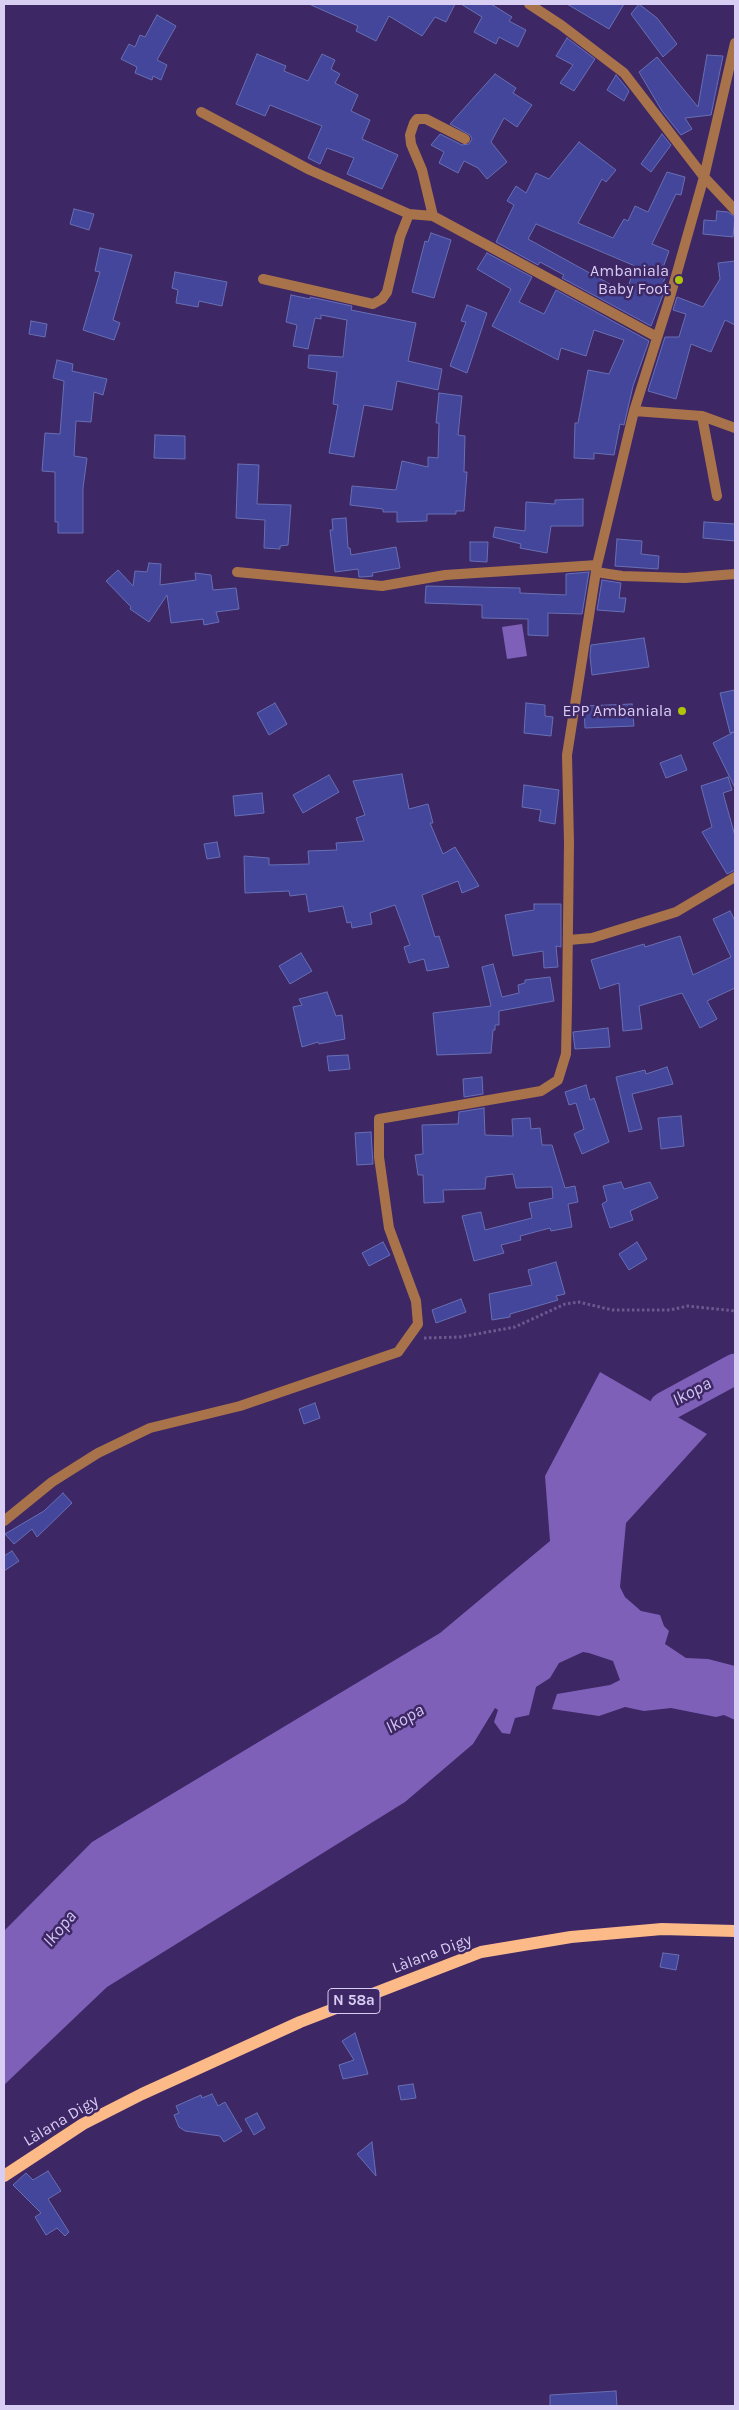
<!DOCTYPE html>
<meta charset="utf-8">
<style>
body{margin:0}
#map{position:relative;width:739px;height:2410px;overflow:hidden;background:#3e2765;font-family:Karla,sans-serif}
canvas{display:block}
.frame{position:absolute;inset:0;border:5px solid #d8cdf3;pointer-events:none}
</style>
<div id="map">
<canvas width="739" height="2410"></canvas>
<div class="frame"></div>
</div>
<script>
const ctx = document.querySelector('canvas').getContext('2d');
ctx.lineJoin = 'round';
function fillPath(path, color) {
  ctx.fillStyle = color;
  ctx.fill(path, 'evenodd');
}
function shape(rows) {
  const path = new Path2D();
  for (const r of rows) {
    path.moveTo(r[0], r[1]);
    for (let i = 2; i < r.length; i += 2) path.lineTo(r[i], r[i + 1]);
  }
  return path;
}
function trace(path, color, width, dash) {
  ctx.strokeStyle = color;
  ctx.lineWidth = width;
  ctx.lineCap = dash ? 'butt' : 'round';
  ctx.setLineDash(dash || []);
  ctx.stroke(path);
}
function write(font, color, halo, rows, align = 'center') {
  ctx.font = font + ' Karla,sans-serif';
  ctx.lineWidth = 5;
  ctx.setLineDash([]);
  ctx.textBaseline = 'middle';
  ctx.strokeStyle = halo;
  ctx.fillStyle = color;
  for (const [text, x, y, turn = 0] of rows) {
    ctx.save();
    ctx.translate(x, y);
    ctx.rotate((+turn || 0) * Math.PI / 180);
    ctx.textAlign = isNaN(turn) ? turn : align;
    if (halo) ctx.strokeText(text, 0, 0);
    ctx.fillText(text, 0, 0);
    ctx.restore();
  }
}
fillPath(shape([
 [522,624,527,656,507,659,502,627],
 [600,1372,707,1434,626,1523,620,1587,625,1597,641,1611,660,1615,664,1626,669,1631,665,1644,686,1658,708,1659,735,1666,735,1720,724,1715,716,1717,671,1708,644,1711,625,1707,599,1716,552,1709,557,1694,610,1685,620,1680,613,1661,589,1653,583,1652,559,1663,550,1678,536,1687,529,1715,515,1718,510,1734,502,1733,494,1722,498,1710,495,1708,473,1744,405,1802,107,1987,4,2085,4,1931,92,1842,440,1633,550,1541,545,1476]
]), '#7f60b9');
trace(shape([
 [646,1448,665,1407,735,1369]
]), '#7f60b9', 31);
const building = shape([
 [309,4,455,4,446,22,435,17,422,36,389,16,376,41,356,31,358,26,309,4],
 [461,4,491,4,512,17,509,21,526,30,518,47,499,37,496,44,474,32,482,17,461,4],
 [567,4,624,4,609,29,567,4],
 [639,4,657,18,677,44,663,57,631,14,639,4],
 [157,15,176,26,157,60,167,65,161,80,153,76,152,80,135,73,137,67,121,59,129,44,135,47,140,35,145,37,157,15],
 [567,38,595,59,574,91,560,83,573,65,556,56,567,38],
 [257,54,286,66,284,71,308,81,322,54,335,60,331,69,340,74,335,83,358,95,351,111,370,120,362,139,398,155,382,189,347,174,354,158,327,148,320,164,308,158,322,126,270,105,265,116,236,104,257,54],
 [707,55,723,56,711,115,685,118,692,129,681,135,662,111,639,72,657,57,698,107,707,55],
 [495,74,516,88,513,93,532,105,517,127,504,118,491,142,507,162,487,179,478,168,464,161,458,173,439,163,444,152,431,145,440,134,462,145,469,144,472,139,470,135,450,124,495,74],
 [616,75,629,91,624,101,607,90,616,75],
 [662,134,671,145,651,172,641,164,662,134],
 [579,142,616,170,606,182,602,179,578,223,613,238,624,219,628,221,635,206,648,212,667,172,685,177,681,195,676,194,652,244,669,251,660,276,665,278,660,291,664,292,651,326,562,278,564,275,540,262,538,265,496,242,514,205,507,201,516,186,526,193,536,173,549,179,579,142],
 [536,224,635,266,626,293,528,239,536,224],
 [74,209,94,214,89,230,70,224,74,209],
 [717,211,728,212,735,217,733,237,703,234,704,220,716,221,717,211],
 [431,233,451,240,434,298,412,292,425,241,428,242,431,233],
 [100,248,132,255,113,320,120,323,114,340,83,330,100,272,95,271,100,248],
 [487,253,532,277,519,302,544,314,556,290,649,341,633,386,624,425,620,424,614,455,594,453,594,459,574,458,575,423,578,423,588,370,609,374,624,340,594,330,586,356,561,348,558,360,492,326,511,289,477,269,487,253],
 [735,261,735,325,725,320,711,352,691,344,676,399,648,391,665,337,679,337,686,314,673,310,677,297,703,307,720,279,718,263,735,261],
 [175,272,227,282,222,306,199,301,198,307,176,303,178,290,172,288,175,272],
 [291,295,310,299,310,297,352,306,351,310,416,323,408,361,442,369,438,390,397,381,392,410,364,405,354,457,329,453,338,405,333,404,337,372,308,368,309,355,343,357,347,320,321,315,321,319,315,318,308,349,293,346,297,325,286,322,291,295],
 [467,305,487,313,467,373,450,366,466,322,461,321,467,305],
 [31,321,47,324,45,337,29,334,31,321],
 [57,360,73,364,72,371,107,379,103,395,94,392,91,422,76,421,74,456,87,458,83,488,83,533,58,533,58,522,55,522,55,472,42,471,45,433,60,434,64,381,53,378,57,360],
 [439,393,462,396,458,435,465,436,464,472,467,472,464,511,456,511,456,514,427,514,427,521,397,522,397,512,383,512,383,509,350,505,352,486,396,490,402,461,428,467,428,457,438,458,439,423,436,423,439,393],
 [155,435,185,436,185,459,154,458,155,435],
 [238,464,259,465,257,504,291,505,288,545,280,546,280,549,264,548,265,520,236,518,238,464],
 [583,499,583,526,551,526,547,553,520,548,521,544,493,537,495,527,525,531,526,502,555,504,555,500,583,499],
 [346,518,348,548,350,548,351,555,396,547,400,568,372,573,373,576,363,577,359,577,358,569,335,572,330,530,333,530,332,519,346,518],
 [704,522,735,524,735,541,703,538,704,522],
 [617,539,642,541,641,554,659,556,658,569,615,566,617,539],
 [470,542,488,542,487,562,470,561,470,542],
 [149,563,161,564,160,585,196,580,195,573,211,575,213,590,236,588,239,609,216,612,219,622,204,625,203,619,171,623,167,595,149,622,130,609,131,607,106,581,118,570,133,586,135,571,147,572,149,563],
 [589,572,582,614,548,613,548,636,528,635,528,619,482,618,482,605,425,603,426,586,520,588,520,593,566,595,566,574,589,572],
 [602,580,621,583,619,598,626,598,624,612,597,610,602,580],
 [644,638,649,667,592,675,590,656,591,645,644,638],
 [735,690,735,788,713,743,734,732,730,733,720,693,735,690],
 [275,703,287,724,269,735,257,713,275,703],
 [526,703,545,705,545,716,553,717,551,736,524,733,526,703],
 [632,704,634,726,585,728,584,706,632,704],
 [681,755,687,770,666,778,660,763,681,755],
 [402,774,409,809,428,804,433,823,430,823,443,854,455,847,479,886,462,893,458,881,422,895,435,937,439,936,449,967,427,971,424,959,409,963,404,947,410,945,395,905,370,913,372,924,352,928,351,922,347,923,343,906,309,912,306,894,290,896,289,891,245,893,244,856,269,858,269,865,309,864,308,851,337,850,336,843,364,841,356,818,365,815,353,781,402,774],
 [329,775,339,792,303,813,293,795,329,775],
 [728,777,732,790,723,793,735,836,735,870,727,874,702,832,712,827,701,786,728,777],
 [524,785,559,790,555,824,539,821,541,810,522,807,524,785],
 [262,793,264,813,235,816,233,796,262,793],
 [217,842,220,857,207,859,204,844,217,842],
 [534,904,561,904,561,947,556,946,558,967,544,968,543,951,513,956,505,915,534,910,534,904],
 [730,911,735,921,735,988,707,1001,717,1019,700,1028,682,993,639,1006,642,1029,623,1031,619,983,600,989,591,960,644,944,645,947,680,936,693,975,731,957,713,919,730,911],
 [301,953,312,971,290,984,279,966,301,953],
 [493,964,502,997,519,993,518,985,525,983,525,980,550,977,554,1001,499,1011,499,1025,495,1025,495,1030,493,1030,491,1053,437,1055,433,1013,491,1006,482,967,493,964],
 [327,992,336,1016,342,1015,345,1039,319,1044,318,1042,302,1047,293,1007,302,1005,299,999,327,992],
 [608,1028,610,1047,575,1049,573,1032,608,1028],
 [348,1055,350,1069,329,1071,327,1056,348,1055],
 [667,1067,673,1084,632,1094,642,1129,629,1132,616,1077,645,1070,646,1074,667,1067],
 [482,1077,483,1094,464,1097,463,1079,482,1077],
 [586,1085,590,1100,594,1098,609,1142,582,1154,574,1134,584,1129,576,1103,569,1105,565,1092,586,1085],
 [484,1108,485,1135,513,1136,512,1119,530,1118,531,1129,540,1128,542,1145,552,1145,565,1188,575,1186,578,1202,568,1204,572,1227,551,1231,550,1228,520,1236,521,1240,501,1245,504,1253,474,1261,462,1216,481,1212,485,1230,532,1218,529,1203,553,1198,552,1187,516,1188,513,1174,486,1177,485,1189,443,1190,444,1202,424,1203,423,1175,418,1175,415,1155,423,1154,422,1125,458,1124,459,1112,484,1108],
 [681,1116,684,1146,661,1149,658,1118,681,1116],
 [371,1132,373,1164,357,1165,355,1133,371,1132],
 [621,1182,624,1189,650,1182,658,1198,630,1211,633,1220,610,1228,602,1204,607,1201,603,1186,621,1182],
 [383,1242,390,1255,369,1266,362,1253,383,1242],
 [637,1242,647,1259,629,1270,619,1254,637,1242],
 [556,1262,565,1294,556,1296,558,1300,510,1314,510,1317,492,1320,489,1294,532,1285,528,1270,556,1262],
 [461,1299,466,1312,436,1323,432,1310,461,1299],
 [315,1403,320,1418,304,1424,299,1409,315,1403],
 [63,1493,72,1503,37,1537,32,1529,14,1544,5,1534,44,1511,63,1493],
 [12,1551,19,1561,4,1571,4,1556,12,1551],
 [663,1953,679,1955,676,1970,660,1967,663,1953],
 [355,2033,368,2074,343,2079,339,2065,354,2060,342,2041,355,2033],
 [413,2084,416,2098,401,2100,398,2086,413,2084],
 [212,2094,218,2106,225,2102,242,2131,224,2142,220,2136,185,2131,179,2127,174,2115,179,2113,176,2106,201,2095,202,2098,212,2094],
 [257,2113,265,2128,254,2135,245,2119,257,2113],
 [372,2142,376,2176,357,2154,372,2142],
 [48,2171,61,2191,48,2199,69,2232,65,2236,57,2228,46,2235,35,2217,41,2213,13,2185,26,2173,33,2180,48,2171],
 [616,2391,617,2406,550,2406,550,2395,616,2391]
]);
fillPath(building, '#43469b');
trace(building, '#686fb3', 1);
trace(shape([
 [424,1338,460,1337,515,1327,565,1304,579,1302,612,1310,670,1310,688,1306,735,1311]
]), '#6d5990', 3, [2.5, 2.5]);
trace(shape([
 [529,4,561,25,624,73,704,177,735,210],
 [201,112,310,170,409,214,433,216,657,337],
 [433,216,422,170,411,144,410,135,414,123,417,119,426,119,465,139],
 [263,279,373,304,382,299,387,292,400,237,409,214],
 [634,411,702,416,735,428],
 [702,416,717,496],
 [237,572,382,586,445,575,597,565],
 [596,572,622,576,685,578,735,574],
 [569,940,592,938,676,912,735,877],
 [4,1521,52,1482,98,1453,150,1428,240,1406,398,1352,418,1324,416,1301,389,1228,379,1157,379,1119,541,1091,558,1080,566,1054,567,1006,569,843,567,755,597,565,634,411,670,297,704,177,735,43]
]), '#a8734a', 10);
trace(shape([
 [4,2176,83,2124,142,2094,300,2022,481,1952,571,1937,662,1929,735,1931]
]), '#fcba88', 12);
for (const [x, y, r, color] of [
 [679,280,5,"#aec508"],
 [682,711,5,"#aec508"]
]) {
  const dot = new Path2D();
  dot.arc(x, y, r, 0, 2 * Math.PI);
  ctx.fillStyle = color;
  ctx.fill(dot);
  trace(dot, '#3e2765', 2);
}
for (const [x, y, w] of [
 [354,2001,52]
]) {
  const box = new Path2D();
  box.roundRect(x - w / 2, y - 12.5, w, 25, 4);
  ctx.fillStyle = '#3e2765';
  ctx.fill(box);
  trace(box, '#d8cdf3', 1);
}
write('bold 15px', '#d8cdf3', null, [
 ["N 58a",354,2001]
]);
write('16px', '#d8cdf3', '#3e2765', [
 ["Ambaniala",669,271],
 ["Baby Foot",669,289],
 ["EPP Ambaniala",672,711]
], 'right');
write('16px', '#d8cdf3', '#3e2765', [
 ["Làlana Digy",432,1954,-21],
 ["Làlana Digy",61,2121,-31]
]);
write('italic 18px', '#d0c3f2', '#3e2765', [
 ["Ikopa",692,1392,-28],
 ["Ikopa",405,1719,-30],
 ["Ikopa",60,1929,-50]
]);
</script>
